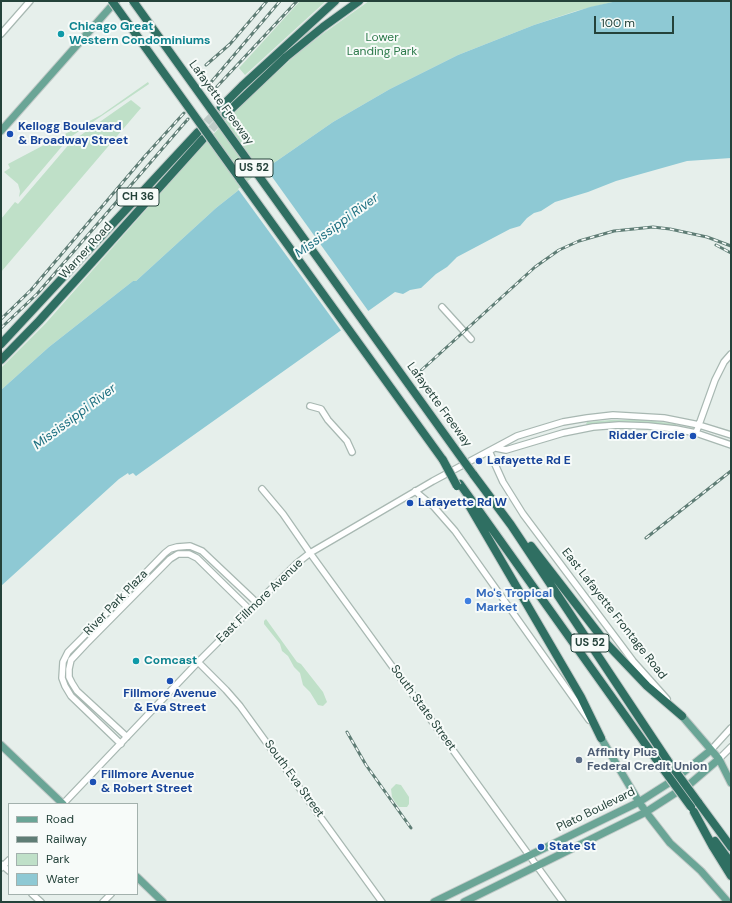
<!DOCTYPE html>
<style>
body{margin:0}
#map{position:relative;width:732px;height:903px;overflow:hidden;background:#e6efeb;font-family:"DM Sans",sans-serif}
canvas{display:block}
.frame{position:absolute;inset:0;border:2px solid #24423a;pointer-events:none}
.legend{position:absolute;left:8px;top:803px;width:130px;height:92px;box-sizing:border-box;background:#f7fbf9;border:1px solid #a3b1ad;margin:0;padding:5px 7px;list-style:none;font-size:12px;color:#24423a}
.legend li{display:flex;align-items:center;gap:8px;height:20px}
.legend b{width:20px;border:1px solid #a3b1ad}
.scale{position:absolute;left:594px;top:16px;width:80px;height:18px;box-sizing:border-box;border:2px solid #24423a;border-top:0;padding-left:5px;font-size:12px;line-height:14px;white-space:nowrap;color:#24423a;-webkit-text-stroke:3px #f7fbf9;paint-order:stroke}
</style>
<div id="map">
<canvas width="732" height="903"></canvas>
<div class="frame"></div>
<ul class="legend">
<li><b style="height:5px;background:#6aa596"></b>Road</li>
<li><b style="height:5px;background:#5f7d75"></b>Railway</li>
<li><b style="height:11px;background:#bfe0c8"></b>Park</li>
<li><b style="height:11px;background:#8ec9d4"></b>Water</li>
</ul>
<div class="scale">100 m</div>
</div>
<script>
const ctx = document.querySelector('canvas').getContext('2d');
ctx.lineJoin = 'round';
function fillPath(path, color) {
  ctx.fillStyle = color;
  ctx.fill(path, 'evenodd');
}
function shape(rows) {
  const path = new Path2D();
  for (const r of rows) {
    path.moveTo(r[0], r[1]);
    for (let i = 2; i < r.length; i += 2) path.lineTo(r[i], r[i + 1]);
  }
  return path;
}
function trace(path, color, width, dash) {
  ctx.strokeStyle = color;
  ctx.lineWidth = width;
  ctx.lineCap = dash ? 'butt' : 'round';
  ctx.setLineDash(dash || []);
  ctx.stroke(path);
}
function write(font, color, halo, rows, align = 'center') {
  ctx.font = font + ' "DM Sans",sans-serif';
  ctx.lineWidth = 4;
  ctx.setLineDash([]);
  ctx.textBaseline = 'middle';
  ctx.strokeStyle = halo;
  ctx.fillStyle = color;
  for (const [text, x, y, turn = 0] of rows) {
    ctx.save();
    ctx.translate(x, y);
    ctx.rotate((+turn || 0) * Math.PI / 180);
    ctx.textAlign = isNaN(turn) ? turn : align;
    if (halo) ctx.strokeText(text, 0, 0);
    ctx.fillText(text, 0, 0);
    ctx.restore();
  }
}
fillPath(shape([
 [300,1,326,1,245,75,239,68],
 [369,1,617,1,576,11,534,25,458,55,390,89,333,122,268,167,216,208,136,281,133,281,49,347,1,390,1,368,46,323,195,154,231,115,274,74,302,50,324,33],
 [148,82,149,84,69,138,19,197,20,191,18,184,4,172,10,168,8,164,101,115],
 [131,100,141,108,1,272,1,219,15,202,18,204,71,142],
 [611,420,646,420,676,424,677,426,676,427,634,423,611,423,587,425,586,424,587,422],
 [266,619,297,662,301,664,323,692,327,702,323,706,318,705,310,692,303,685,300,673,294,667,288,656,282,651,280,644,264,624,264,621],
 [396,784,401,785,409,797,409,804,407,807,399,807,395,802,392,797,391,789]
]), '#bfe0c8');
fillPath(shape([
 [617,1,731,1,731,158,687,161,616,181,588,192,555,202,541,211,534,213,527,218,520,226,510,229,457,257,447,267,436,274,421,288,410,290,403,294,395,292,136,476,133,473,129,475,128,473,119,479,1,586,1,390,49,347,133,281,136,281,216,208,268,167,333,122,390,89,458,55,534,25,590,7]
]), '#8ec9d4');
fillPath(shape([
 [265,167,369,312,342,332,238,189]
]), '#e6efeb');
trace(shape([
 [198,131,221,107],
 [203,138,226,114]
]), '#bfccc8', 8, [8, 4]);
const minor = shape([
 [1,34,30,1],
 [442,307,471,339],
 [310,406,321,409,328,420,347,441,352,452],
 [696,433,715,380,724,362,731,354],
 [496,448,506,450,563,433,593,427,619,425,648,426,676,429,696,433,731,445],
 [489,451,503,482,523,514,633,661,667,699],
 [262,489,283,514,310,553,563,902],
 [415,491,434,507,455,531,589,720],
 [198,662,226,690,240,706,382,902],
 [127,737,77,691,72,683,69,677,69,669,71,660,86,644,170,559,178,554,189,554,197,558,250,610],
 [121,744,71,696,65,686,62,678,63,662,68,652,81,639,165,553,170,549,177,547,190,546,202,551,257,603],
 [711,750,731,728],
 [719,759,731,747],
 [63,804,198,662,296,564,310,553,433,481,517,436,563,422,587,418,613,415,664,418,699,425,731,435],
 [1,864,9,871],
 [1,868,9,860],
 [32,894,41,902],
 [103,902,111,894]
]);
const major = shape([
 [1,131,116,1],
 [682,716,719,759,731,783],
 [601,738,639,802,649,816,670,843,701,871,728,902],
 [1,745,63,804],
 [137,877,163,902],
 [434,902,639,802,675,779,711,750],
 [464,902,646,812,691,783,719,759]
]);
const highway = shape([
 [221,107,242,86,335,1],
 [226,114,286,57,323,27,359,1],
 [240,179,443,460],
 [1,344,198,132],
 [1,360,39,321,86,269,203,139],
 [473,474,511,525,668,761],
 [460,484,661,766],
 [467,502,581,697,601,738],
 [531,546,606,643,647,686,682,716],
 [698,802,731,847],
 [694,812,713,847,731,876],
 [715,841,731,863]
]);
trace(minor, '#a8b8b2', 8);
trace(major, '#c2cac8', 9);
trace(highway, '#c2cac8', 10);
trace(minor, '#fff', 5.5);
trace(major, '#6aa596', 7);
trace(highway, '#2f6f62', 8);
const rail = shape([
 [206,65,230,44,267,1],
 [207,87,280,1],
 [211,93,297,1],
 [716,245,731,253],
 [1,319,31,290,145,156,184,113],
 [1,328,37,294,188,119],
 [415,376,535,267,559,250,579,241,614,231,653,227,670,229,707,237,731,246],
 [646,538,731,471],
 [347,732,366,765,411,828]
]);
trace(rail, '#5f7d75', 3);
trace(rail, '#f7fbf9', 1.5, [4.5]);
const highwayBridge = shape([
 [112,1,240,179],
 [133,1,473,474],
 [443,460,457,486],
 [668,761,698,802],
 [661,766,691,807]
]);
trace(highwayBridge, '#c2cac8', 10, []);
trace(highwayBridge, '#2f6f62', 8);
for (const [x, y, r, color] of [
 [61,34,4,"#0f9aa8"],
 [10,134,4,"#1a4fb4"],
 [693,436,4,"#1a4fb4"],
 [479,461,4,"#1a4fb4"],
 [410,503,4,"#1a4fb4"],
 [468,601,4,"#3f7fe0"],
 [136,661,4,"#0f9aa8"],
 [170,681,4,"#1a4fb4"],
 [579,760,4,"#5c6f8a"],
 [93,782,4,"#1a4fb4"],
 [541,847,4,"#1a4fb4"]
]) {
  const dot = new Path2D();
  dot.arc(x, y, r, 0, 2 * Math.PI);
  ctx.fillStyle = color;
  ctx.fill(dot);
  trace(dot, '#f7fbf9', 1.5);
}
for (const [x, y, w] of [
 [254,168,38],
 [138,197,42],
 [590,643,38]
]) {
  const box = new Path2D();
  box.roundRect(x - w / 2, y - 9, w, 18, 3);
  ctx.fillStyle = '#f7fbf9';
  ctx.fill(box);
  trace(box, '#24423a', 1);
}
write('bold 11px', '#24423a', null, [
 ["US 52",254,168],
 ["CH 36",138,197],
 ["US 52",590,643]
]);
write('bold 12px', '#0d838f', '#f7fbf9', [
 ["Chicago Great",69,27],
 ["Western Condominiums",69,41],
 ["Comcast",144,661]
], 'left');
write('12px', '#2d7a4b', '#f7fbf9', [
 ["Lower",382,38],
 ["Landing Park",382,52]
]);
write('12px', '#24423a', '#f7fbf9', [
 ["Lafayette Freeway",221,103,54],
 ["Warner Road",86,251,-48],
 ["Lafayette Freeway",439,405,54],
 ["East Fillmore Avenue",260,601,-44],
 ["River Park Plaza",116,603,-46],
 ["East Lafayette Frontage Road",614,614,52],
 ["South State Street",423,708,54],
 ["South Eva Street",294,779,54],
 ["Plato Boulevard",596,810,-26]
]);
write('bold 12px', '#164399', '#f7fbf9', [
 ["Kellogg Boulevard",18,127],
 ["& Broadway Street",18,141],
 ["Ridder Circle",685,436,"right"],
 ["Lafayette Rd E",487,461],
 ["Lafayette Rd W",418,503],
 ["Fillmore Avenue",170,694,"center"],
 ["& Eva Street",170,708,"center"],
 ["Fillmore Avenue",101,775],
 ["& Robert Street",101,789],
 ["State St",549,847]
], 'left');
write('bold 12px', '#366cbe', '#f7fbf9', [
 ["Mo's Tropical",476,594],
 ["Market",476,608]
], 'left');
write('bold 12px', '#4e5e75', '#f7fbf9', [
 ["Affinity Plus",587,753],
 ["Federal Credit Union",587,767]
], 'left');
write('italic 13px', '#1c6f80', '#f7fbf9', [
 ["Mississippi River",337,226,-36],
 ["Mississippi River",75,417,-37]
]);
</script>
